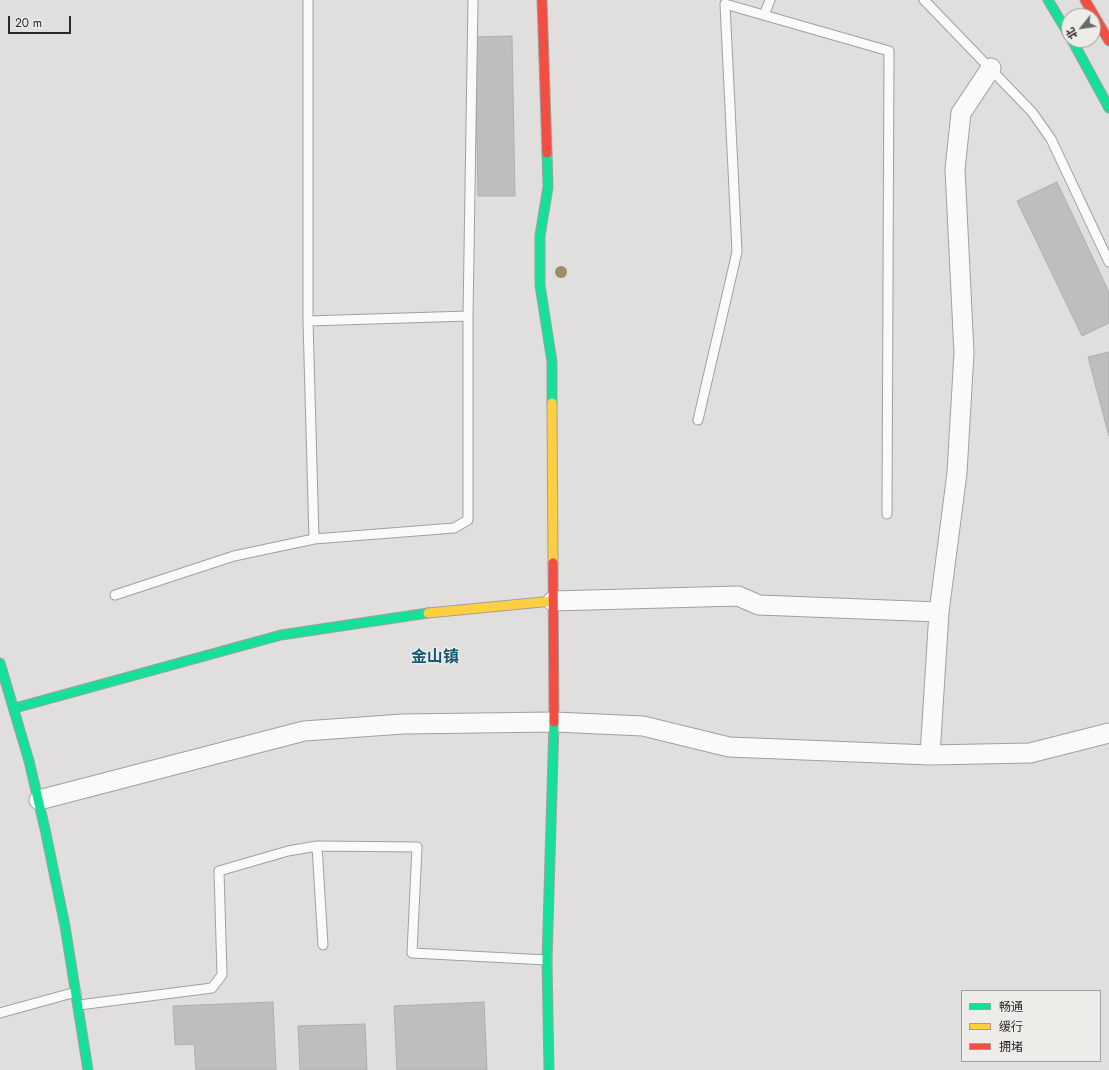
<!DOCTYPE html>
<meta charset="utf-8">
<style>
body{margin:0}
#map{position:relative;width:1109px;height:1070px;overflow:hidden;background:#e0dfdd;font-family:Jost,"Noto Sans SC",sans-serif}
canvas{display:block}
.legend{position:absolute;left:961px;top:990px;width:140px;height:72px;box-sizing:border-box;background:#eeece9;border:1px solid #a09e9c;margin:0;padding:5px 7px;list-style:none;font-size:12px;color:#2a2928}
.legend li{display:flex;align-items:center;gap:8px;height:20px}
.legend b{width:20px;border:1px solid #a09e9c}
.north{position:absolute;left:1061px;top:8px;width:40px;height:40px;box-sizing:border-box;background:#eeece9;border:1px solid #a09e9c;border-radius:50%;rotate:240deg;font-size:11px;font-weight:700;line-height:16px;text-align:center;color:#2a2928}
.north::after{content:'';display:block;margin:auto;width:14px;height:18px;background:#6a6967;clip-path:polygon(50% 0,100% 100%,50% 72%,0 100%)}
.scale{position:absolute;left:8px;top:16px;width:63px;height:18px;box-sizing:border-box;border:2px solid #2a2928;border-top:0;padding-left:5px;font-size:12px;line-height:14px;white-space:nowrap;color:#2a2928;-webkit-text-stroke:3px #eeece9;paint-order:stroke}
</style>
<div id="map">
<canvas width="1109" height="1070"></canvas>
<ul class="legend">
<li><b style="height:5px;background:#16e098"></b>畅通</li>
<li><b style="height:5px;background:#ffcf43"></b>缓行</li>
<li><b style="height:5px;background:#f24e42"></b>拥堵</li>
</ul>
<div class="north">北</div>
<div class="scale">20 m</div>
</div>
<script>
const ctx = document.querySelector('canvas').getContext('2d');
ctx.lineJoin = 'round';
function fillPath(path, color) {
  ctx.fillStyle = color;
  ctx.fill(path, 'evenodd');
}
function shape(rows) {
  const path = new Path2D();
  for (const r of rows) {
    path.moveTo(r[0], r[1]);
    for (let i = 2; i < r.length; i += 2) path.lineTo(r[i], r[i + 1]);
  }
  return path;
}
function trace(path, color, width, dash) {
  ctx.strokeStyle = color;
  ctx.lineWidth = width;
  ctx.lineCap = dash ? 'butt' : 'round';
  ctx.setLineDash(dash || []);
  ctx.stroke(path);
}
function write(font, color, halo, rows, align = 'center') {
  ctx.font = font + ' Jost,"Noto Sans SC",sans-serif';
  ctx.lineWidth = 3;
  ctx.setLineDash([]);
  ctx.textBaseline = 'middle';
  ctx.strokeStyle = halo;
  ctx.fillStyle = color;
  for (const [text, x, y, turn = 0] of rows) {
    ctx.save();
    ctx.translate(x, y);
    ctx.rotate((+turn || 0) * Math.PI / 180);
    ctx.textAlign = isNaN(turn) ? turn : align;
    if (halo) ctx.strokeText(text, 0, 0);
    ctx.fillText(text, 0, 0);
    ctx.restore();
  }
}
const building = shape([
 [512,36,515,196,478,196,475,37,512,36],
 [1057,182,1109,292,1109,323,1082,336,1017,201,1057,182],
 [1109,352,1109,436,1088,357,1109,352],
 [273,1002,276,1070,196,1070,194,1044,175,1045,173,1006,273,1002],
 [484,1002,487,1070,397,1070,394,1006,484,1002],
 [365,1024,367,1070,300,1070,298,1026,365,1024]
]);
fillPath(building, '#bfbebd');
trace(building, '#b0afae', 1);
const lane = shape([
 [308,0,308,321,314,539],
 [924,0,1032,112,1051,139,1109,262],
 [764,15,770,0],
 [308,321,468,316],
 [698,420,737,252,725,4,889,51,887,514],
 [115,595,234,556,314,539,454,528,468,520,468,316,473,0],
 [317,846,323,945],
 [79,1005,212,988,222,975,219,871,288,851,317,846,417,847,412,953,547,960],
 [0,1013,76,992]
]);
const street = shape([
 [553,601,738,596,759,605,939,612],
 [930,755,939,612,957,473,964,353,955,169,961,113,991,68],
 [39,800,304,731,403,724,554,722,643,726,729,747,930,755,1030,753,1109,733]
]);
const fast = shape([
 [1048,0,1069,35],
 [1072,40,1109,108],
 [547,153,548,187,540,236,540,285,552,362,552,403],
 [0,663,29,761,45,829,65,926,88,1070],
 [15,708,281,635,428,613],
 [549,1070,547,960,554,722]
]);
const slow = shape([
 [552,403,553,563],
 [428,613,553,601]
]);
const jam = shape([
 [542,0,547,153],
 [1085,0,1109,41],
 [553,563,554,722]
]);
trace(lane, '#a1a09f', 11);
trace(street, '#a1a09f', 21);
trace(fast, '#a1a09f', 11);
trace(slow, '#a1a09f', 11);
trace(jam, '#a1a09f', 11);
trace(lane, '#fafafa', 9);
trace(street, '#fafafa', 19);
trace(fast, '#16e098', 9);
trace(slow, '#ffcf43', 9);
trace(jam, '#f24e42', 9);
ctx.fillStyle = '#9c8d67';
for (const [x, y] of [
 [561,272]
]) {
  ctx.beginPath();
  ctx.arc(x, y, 6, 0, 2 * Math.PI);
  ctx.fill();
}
write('bold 16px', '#185877', '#eeece9', [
 ["金山镇",435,658]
]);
</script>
